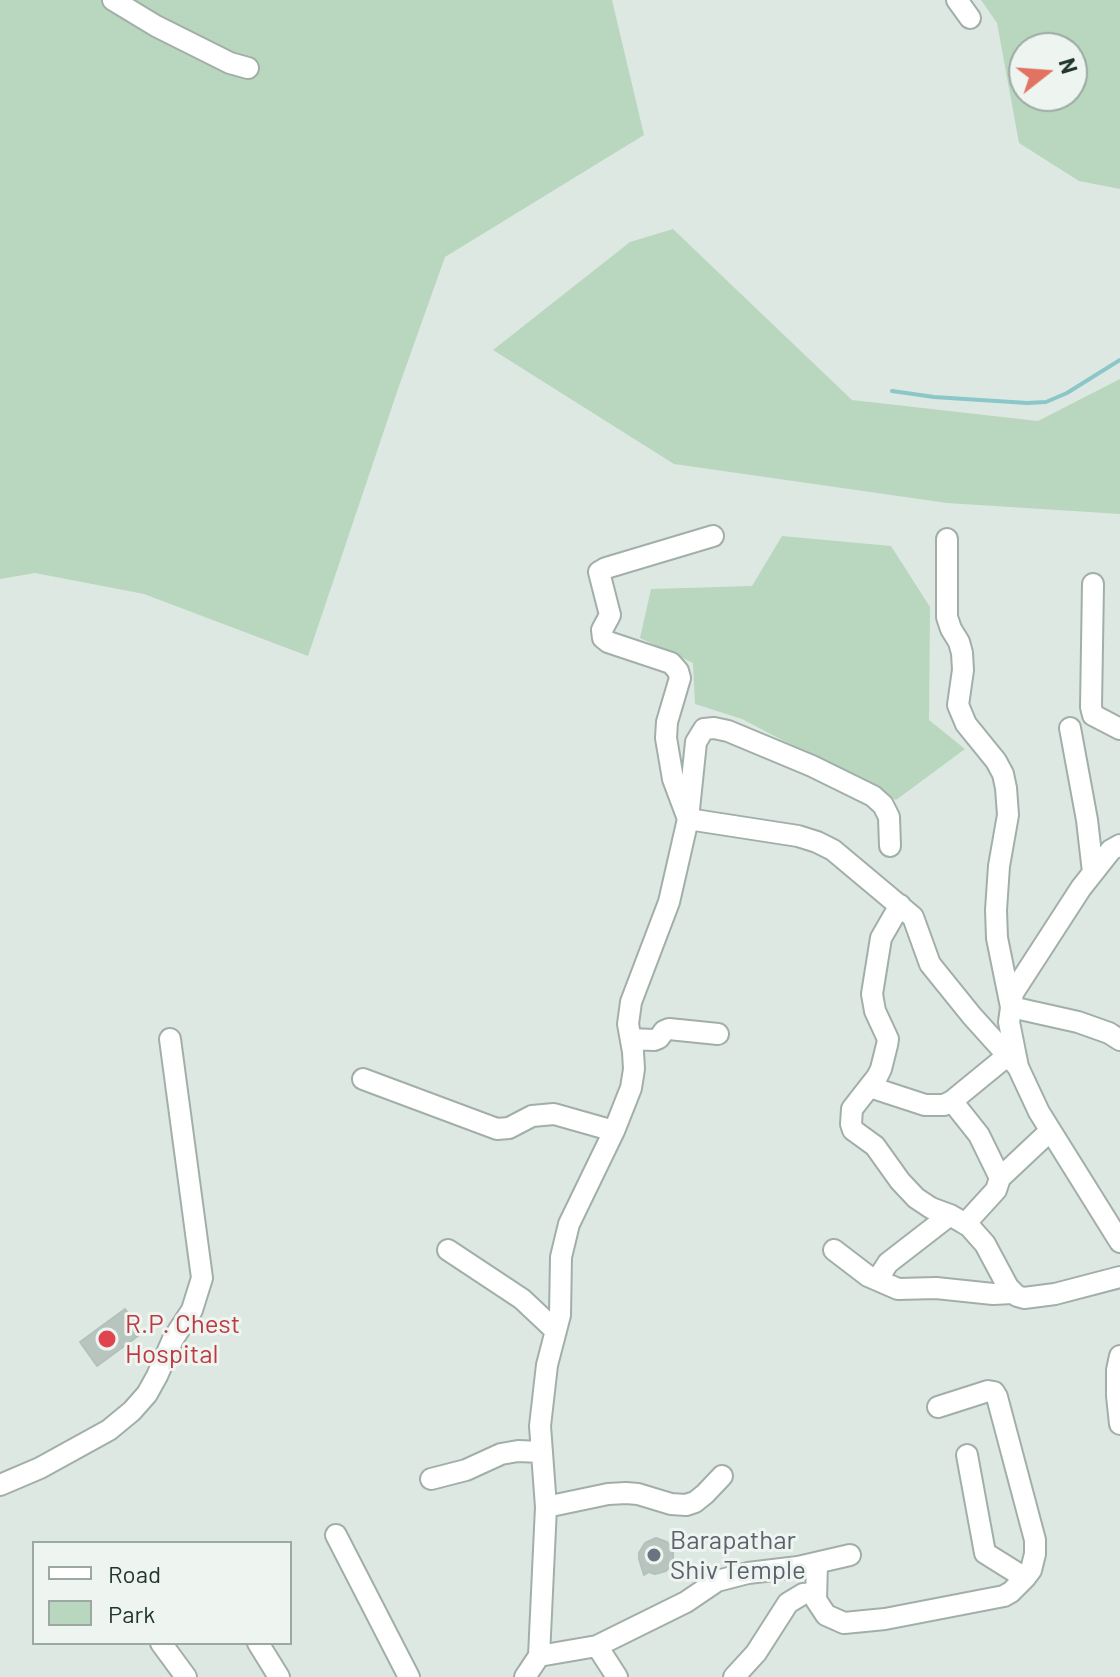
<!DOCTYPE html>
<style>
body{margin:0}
#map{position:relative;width:1120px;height:1677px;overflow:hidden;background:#dee8e3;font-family:Barlow,sans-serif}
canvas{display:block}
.legend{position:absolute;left:32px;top:1541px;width:260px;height:104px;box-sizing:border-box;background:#eef5f1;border:2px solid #9ca9a3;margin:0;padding:10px 14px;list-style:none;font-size:24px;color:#22362e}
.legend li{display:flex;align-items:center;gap:16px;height:40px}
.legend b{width:40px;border:2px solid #9ca9a3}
.north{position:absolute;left:1008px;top:32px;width:80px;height:80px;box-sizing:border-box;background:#eef5f1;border:2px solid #9ca9a3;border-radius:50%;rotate:73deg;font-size:22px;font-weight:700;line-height:32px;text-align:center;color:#22362e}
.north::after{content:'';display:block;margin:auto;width:28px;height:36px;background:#e27362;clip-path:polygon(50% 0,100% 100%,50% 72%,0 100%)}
</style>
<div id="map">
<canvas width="1120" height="1677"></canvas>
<ul class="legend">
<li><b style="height:10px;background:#fff"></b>Road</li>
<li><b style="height:22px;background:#b9d7be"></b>Park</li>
</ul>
<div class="north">N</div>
</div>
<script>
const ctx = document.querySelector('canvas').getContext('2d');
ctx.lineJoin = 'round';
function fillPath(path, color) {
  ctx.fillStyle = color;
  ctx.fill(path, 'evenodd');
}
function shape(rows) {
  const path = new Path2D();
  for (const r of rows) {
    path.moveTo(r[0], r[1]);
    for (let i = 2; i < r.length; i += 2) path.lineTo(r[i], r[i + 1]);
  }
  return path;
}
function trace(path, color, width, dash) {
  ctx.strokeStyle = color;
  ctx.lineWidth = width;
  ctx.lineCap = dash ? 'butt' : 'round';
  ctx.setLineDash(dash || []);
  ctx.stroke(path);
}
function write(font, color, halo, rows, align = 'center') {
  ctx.font = font + ' Barlow,sans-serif';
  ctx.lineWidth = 6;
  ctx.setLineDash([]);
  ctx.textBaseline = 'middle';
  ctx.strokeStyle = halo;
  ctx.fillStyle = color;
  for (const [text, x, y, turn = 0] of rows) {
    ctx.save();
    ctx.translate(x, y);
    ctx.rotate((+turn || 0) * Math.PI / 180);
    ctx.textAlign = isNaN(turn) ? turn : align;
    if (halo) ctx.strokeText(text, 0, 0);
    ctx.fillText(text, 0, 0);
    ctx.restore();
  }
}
fillPath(shape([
 [0,0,612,0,644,135,445,257,398,389,308,656,144,594,35,573,0,579],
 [981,0,1120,0,1120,189,1079,181,1019,143,997,23],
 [1024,48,1072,48,1072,96,1024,96],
 [673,229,852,400,1038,421,1120,379,1120,514,947,503,674,464,493,350,630,242],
 [782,536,891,546,930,607,929,720,965,749,896,800,742,719,695,704,693,663,640,638,651,589,752,586]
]), '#b9d7be');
trace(shape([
 [892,391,934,397,1027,403,1046,402,1067,393,1120,360]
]), '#8bc6c8', 4);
const building = shape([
 [125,1309,142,1333,97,1366,80,1342,125,1309],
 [656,1538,667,1542,670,1546,673,1551,673,1562,666,1571,655,1574,649,1572,644,1575,639,1559,639,1553,645,1543,656,1538]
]);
fillPath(building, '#b7c5be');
trace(building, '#b2c1b9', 2);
const minor = shape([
 [113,0,156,26,230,63,248,68],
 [957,0,970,18],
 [713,536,606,568,599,572,610,615,602,630,603,638,608,642,671,663,678,671,680,678,667,722,666,738,673,779,688,819,798,836,817,842,833,850,913,917,930,964,972,1016,1018,1067],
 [947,539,947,617,951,629,959,642,962,653,963,670,958,705,966,724,996,761,1003,774,1006,788,1008,815,999,866,996,910,997,938,1011,1007,1078,1022,1109,1033,1120,1040],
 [1093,584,1091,707,1093,715,1120,729],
 [1070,728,1087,820,1093,872],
 [1120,845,1111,850,1081,888,1013,993,1009,1022,1018,1067,1039,1112,1120,1242],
 [900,905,881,938,872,994,875,1011,888,1039,887,1045,881,1069,877,1077,852,1109,851,1124,853,1130,875,1146,900,1181,916,1198,931,1208,950,1215,969,1226,985,1244,1008,1287,1017,1296,1024,1298,1055,1294,1120,1277],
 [631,1039,654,1040,659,1038,664,1031,669,1029,718,1034],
 [363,1079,497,1129,509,1128,532,1116,554,1114,614,1131],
 [870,1087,925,1105,944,1105,952,1101,1007,1056],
 [952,1101,979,1135,1000,1178,996,1190,965,1224],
 [1000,1178,1050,1131],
 [448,1250,522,1299,556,1331],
 [834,1250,868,1276,898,1289,936,1288,993,1294,1013,1293],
 [877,1280,888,1263,950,1215],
 [1120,1356,1117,1370,1117,1396,1120,1424],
 [967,1455,985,1553,1025,1578],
 [431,1479,466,1470,501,1454,518,1451,541,1452],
 [0,1485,40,1468,109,1430,132,1411,147,1394,157,1376,173,1339,192,1310,202,1278,170,1039],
 [546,1507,608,1494,626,1493,638,1494,671,1504,686,1505,695,1502,705,1494,722,1476],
 [336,1535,409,1677],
 [817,1563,816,1600,826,1615,844,1623,885,1619,1004,1596,1011,1592,1025,1578,1031,1570,1035,1554,1035,1540,997,1397,994,1392,988,1391,938,1407],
 [161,1643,186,1677],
 [258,1643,279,1677],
 [597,1646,617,1677],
 [539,1656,597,1646,686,1602,717,1581,748,1573,798,1567,850,1555],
 [525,1677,539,1656,546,1507,540,1426,547,1365,560,1315,561,1257,569,1224,614,1131,631,1088,634,1069,633,1052,628,1024,631,1002,669,902,688,819,696,742,704,729,714,728,728,731,812,766,873,796,883,805,889,817,890,846],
 [734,1677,756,1653,788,1603,803,1594,814,1593]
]);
trace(minor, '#a2afa9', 24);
trace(minor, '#fff', 20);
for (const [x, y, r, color] of [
 [107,1339,10,"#e0444e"],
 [654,1555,8,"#6b7280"]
]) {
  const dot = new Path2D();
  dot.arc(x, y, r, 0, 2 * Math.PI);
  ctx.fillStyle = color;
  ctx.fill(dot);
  trace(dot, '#eef5f1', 3);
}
write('26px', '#be3a42', '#eef5f1', [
 ["R.P. Chest",125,1324],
 ["Hospital",125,1354]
], 'left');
write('26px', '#5b616d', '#eef5f1', [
 ["Barapathar",670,1540],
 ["Shiv Temple",670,1570]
], 'left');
</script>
